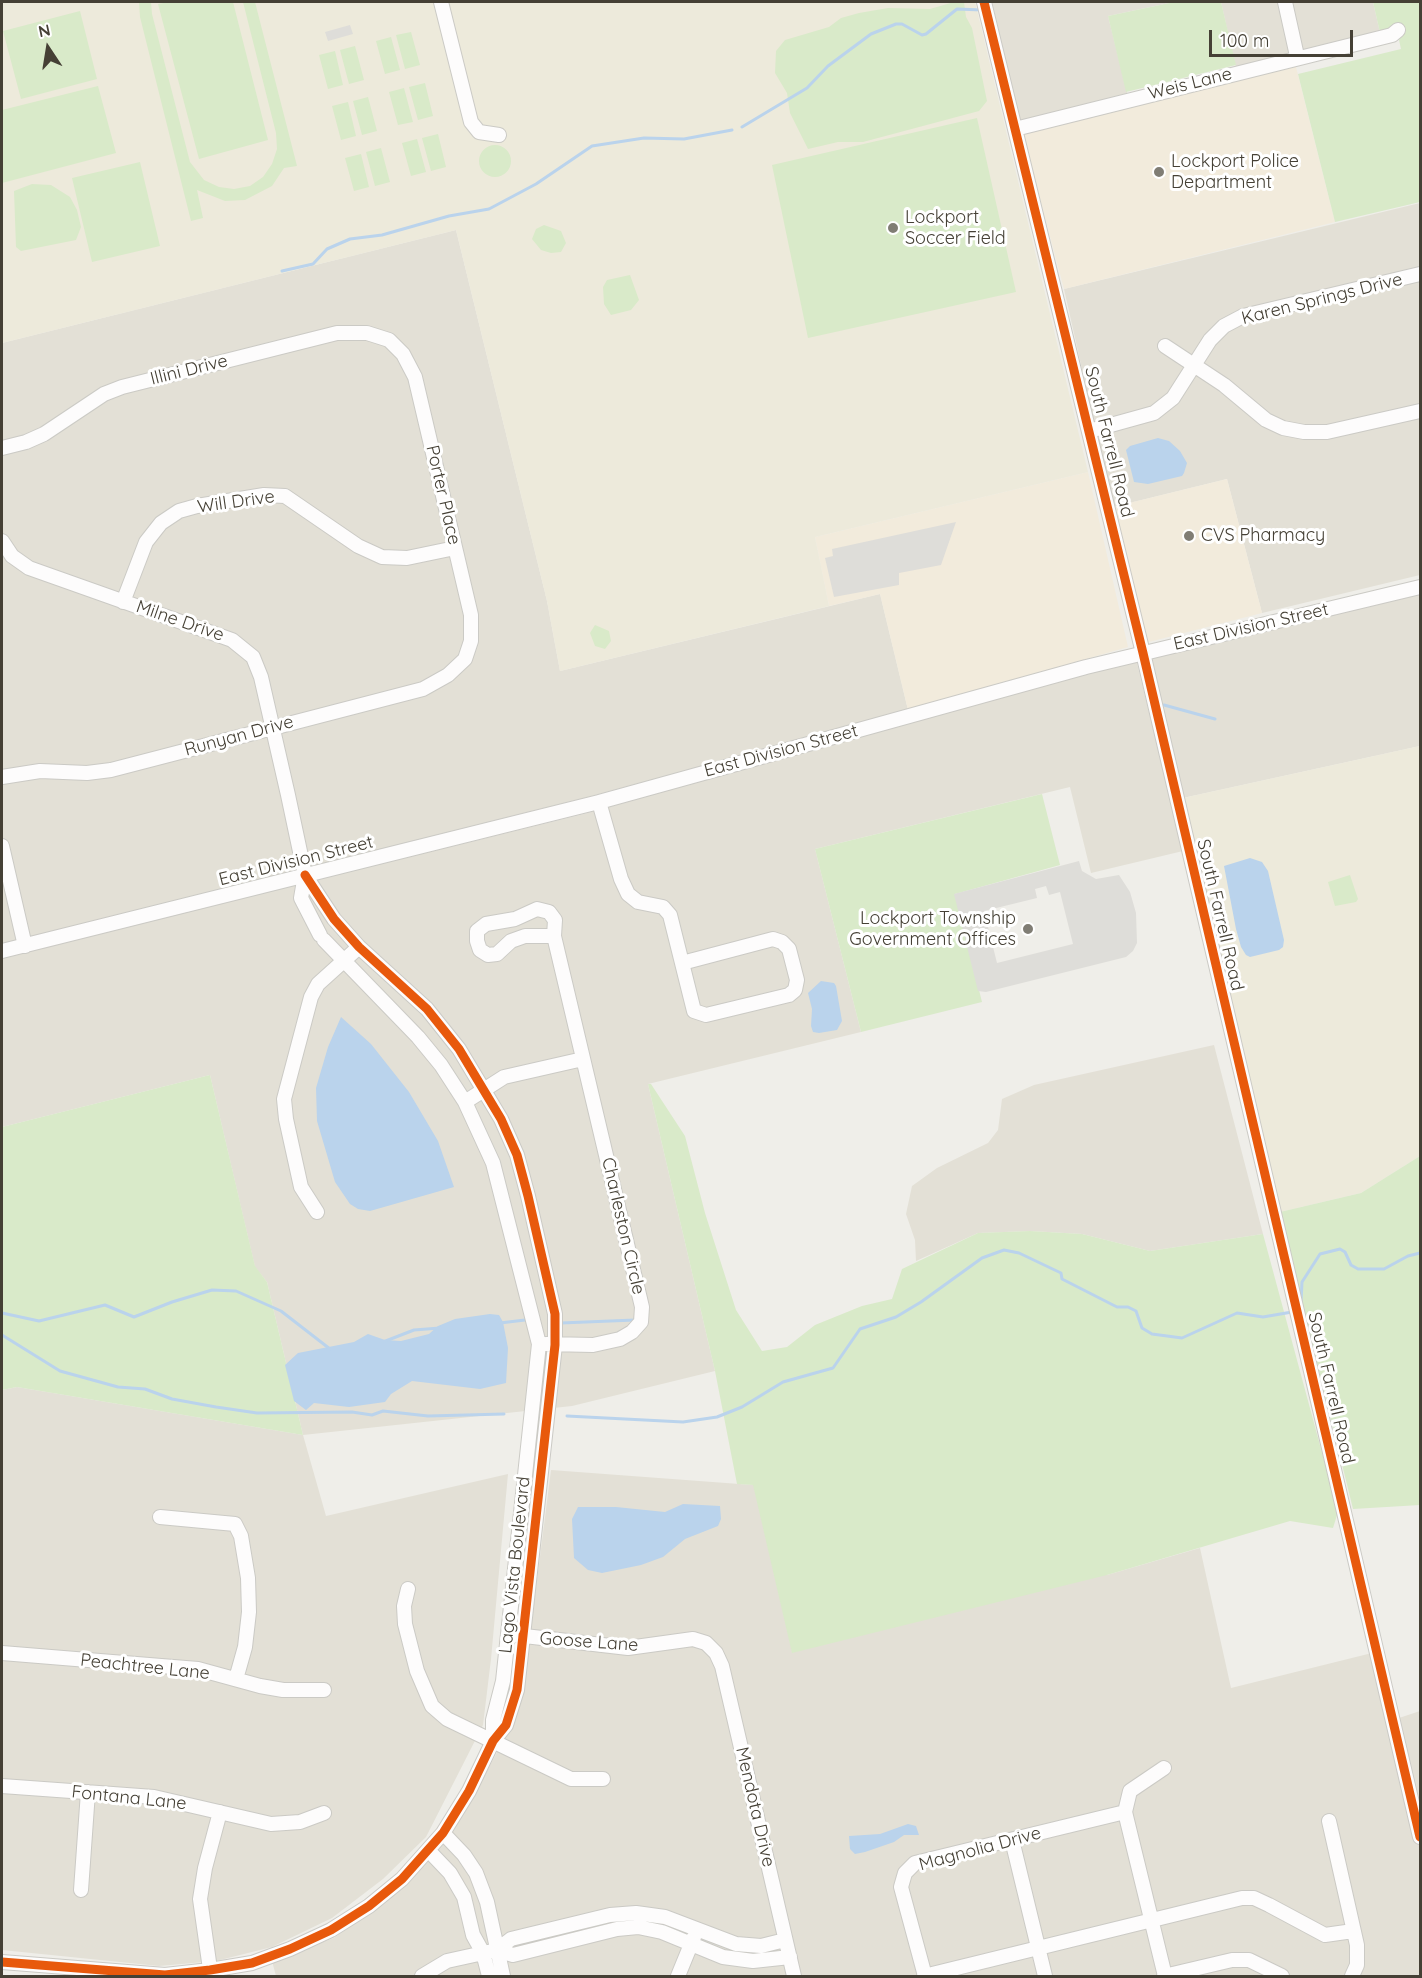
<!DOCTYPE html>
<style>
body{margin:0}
#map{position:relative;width:1422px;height:1978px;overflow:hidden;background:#efeee9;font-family:Quicksand,sans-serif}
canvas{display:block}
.frame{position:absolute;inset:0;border:3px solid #454035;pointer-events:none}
.north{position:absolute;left:18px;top:18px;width:60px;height:60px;-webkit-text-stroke:4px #fff;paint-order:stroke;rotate:348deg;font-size:16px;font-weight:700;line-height:24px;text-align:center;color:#454035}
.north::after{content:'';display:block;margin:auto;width:21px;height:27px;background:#454035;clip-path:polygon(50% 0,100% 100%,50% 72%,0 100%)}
.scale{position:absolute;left:1209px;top:30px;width:144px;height:27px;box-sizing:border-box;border:3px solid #454035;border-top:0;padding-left:8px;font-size:18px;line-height:21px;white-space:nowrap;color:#454035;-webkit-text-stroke:4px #fff;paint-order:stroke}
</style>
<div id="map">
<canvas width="1422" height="1978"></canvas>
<div class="frame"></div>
<div class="north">N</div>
<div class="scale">100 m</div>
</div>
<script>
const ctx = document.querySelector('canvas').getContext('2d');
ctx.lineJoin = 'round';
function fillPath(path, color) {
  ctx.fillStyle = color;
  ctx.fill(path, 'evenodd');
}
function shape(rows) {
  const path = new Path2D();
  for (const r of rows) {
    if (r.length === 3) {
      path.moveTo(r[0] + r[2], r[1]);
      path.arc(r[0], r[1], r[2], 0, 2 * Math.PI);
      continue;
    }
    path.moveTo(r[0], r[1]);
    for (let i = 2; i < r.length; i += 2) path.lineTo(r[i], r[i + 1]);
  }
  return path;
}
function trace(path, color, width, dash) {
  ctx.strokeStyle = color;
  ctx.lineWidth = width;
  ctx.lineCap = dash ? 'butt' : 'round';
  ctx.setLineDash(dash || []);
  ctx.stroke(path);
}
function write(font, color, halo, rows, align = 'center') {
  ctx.font = font + ' Quicksand,sans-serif';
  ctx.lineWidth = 6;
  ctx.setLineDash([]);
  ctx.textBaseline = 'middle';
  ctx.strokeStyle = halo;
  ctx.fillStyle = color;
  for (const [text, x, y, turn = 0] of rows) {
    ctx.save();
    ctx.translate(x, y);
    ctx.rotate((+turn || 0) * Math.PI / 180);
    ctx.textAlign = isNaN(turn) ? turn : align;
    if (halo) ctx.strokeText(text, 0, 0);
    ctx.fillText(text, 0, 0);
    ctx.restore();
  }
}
fillPath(shape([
 [992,2,1174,2,1108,16,1130,104,1022,131],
 [1221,2,1373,2,1381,37,1237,72],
 [1420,203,1420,575,1262,613,1227,479,1113,507,1064,289],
 [456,230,547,601,560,671,880,594,908,710,588,797,2,944,2,343],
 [1420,592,1420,746,1183,798,1149,658],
 [1136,659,1183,851,1091,873,1070,787,815,849,861,1032,648,1084,715,1371,572,1406,303,1435,326,1516,508,1474,491,1659,483,1725,426,1837,383,1879,332,1918,272,1947,216,1961,159,1966,2,1950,2,1390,17,1387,303,1435,267,1282,255,1267,210,1075,2,1127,2,957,584,814],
 [1214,1045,1263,1234,1150,1251,1082,1234,1030,1231,978,1233,916,1261,915,1240,906,1214,912,1186,937,1168,988,1143,998,1130,1002,1099,1034,1085],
 [551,1470,753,1485,1107,1575,1200,1548,1231,1688,1376,1652,1420,1837,1420,1976,276,1976,272,1961,334,1938,377,1907,423,1866,452,1830,475,1794,505,1737,522,1698],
 [1420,1711,1420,1807,1399,1718]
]), '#e3e0d6');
fillPath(shape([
 [1295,63,1335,222,1064,289,1022,131],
 [1088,472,1128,647,908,710,880,594,829,606,815,537],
 [1227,479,1262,613,1145,643,1113,507]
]), '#f2ebdc');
fillPath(shape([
 [2,2,975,2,1088,472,815,537,829,606,560,671,547,601,456,230,2,343],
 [1420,746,1420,1156,1361,1193,1280,1212,1183,798]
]), '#edeadb');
fillPath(shape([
 [139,2,151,2,152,14,190,162,204,180,219,187,234,189,250,186,263,177,272,164,277,149,276,133,243,2,255,2,297,166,284,168,272,186,245,200,225,201,197,190,203,218,191,221,140,17],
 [169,2,233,2,268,140,199,159,158,4],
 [954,2,964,2,966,17,972,28,987,101,979,111,863,142,838,142,808,149,790,113,787,93,775,73,776,51,785,40,829,27,841,18,859,13,888,8,930,9],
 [1174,2,1221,2,1236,65,1126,92,1108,16],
 [1373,2,1420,2,1420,202,1335,222,1298,74,1401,49,1399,40,1402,33,1381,37],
 [80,11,97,79,21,99,3,31],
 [411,32,420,65,405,69,396,35],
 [391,37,400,70,385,74,376,41],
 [355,46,364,80,349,84,340,50],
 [335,51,343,85,328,89,319,55],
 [425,83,433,116,418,120,409,87],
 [98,86,116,153,2,183,2,110],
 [404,88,413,122,398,125,389,92],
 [368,97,377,131,362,135,353,101],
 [348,102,356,136,341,140,332,106],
 [977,118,1016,292,808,338,772,165],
 [438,134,446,167,431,171,422,138],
 [417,139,426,172,411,176,402,143],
 [495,161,16],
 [381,148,390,182,375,186,366,152],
 [361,154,369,187,354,191,345,158],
 [140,162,160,246,92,262,72,178],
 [32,184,51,185,70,197,77,210,81,227,76,240,21,251,16,247,14,191],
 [544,225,561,231,566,243,561,252,551,253,541,250,532,239,536,229],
 [630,275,639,300,631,310,611,315,604,304,603,287,607,280],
 [595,625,609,631,611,641,605,649,595,646,590,633],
 [1042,794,1060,865,955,894,982,1002,861,1032,815,849],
 [1350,875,1358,899,1356,902,1335,906,1328,882],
 [210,1075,255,1266,267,1282,303,1435,17,1387,2,1390,2,1127],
 [648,1084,651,1084,685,1136,705,1213,736,1310,762,1351,787,1347,815,1325,862,1306,892,1299,902,1269,978,1233,1030,1231,1082,1234,1150,1251,1263,1234,1338,1512,1333,1528,1290,1521,1107,1575,792,1653,753,1485,737,1484,715,1371],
 [1420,1156,1420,1505,1353,1509,1280,1212,1361,1193]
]), '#d9eac9');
fillPath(shape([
 [350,25,353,34,328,41,325,32],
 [956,522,941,565,899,573,899,585,834,597,825,558,833,556,832,549],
 [1079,861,1082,871,1096,879,1119,875,1130,892,1136,913,1137,943,1133,951,1126,957,986,992,978,991,954,894],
 [1046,886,1049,895,1060,892,1073,944,997,963,984,911,1037,898,1035,889]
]), '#deddd9');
fillPath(shape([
 [1158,438,1169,441,1180,451,1187,463,1184,473,1182,476,1148,484,1134,482,1126,450,1130,446],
 [1250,858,1262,862,1268,871,1284,940,1283,947,1279,950,1250,957,1246,955,1241,947,1236,929,1224,866],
 [821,981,834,983,836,986,842,1021,837,1030,819,1033,813,1032,811,1026,812,1009,808,993],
 [341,1017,371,1044,409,1092,438,1141,454,1187,370,1211,358,1209,350,1204,335,1182,317,1121,316,1088,328,1047],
 [490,1314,499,1315,503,1322,508,1348,506,1383,480,1389,412,1381,391,1394,385,1402,349,1407,314,1403,306,1410,294,1401,285,1365,298,1353,354,1342,368,1334,385,1340,401,1341,429,1334,438,1326,455,1319],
 [683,1504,720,1506,721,1519,718,1526,685,1539,663,1557,641,1565,602,1573,588,1570,574,1558,572,1519,578,1507,616,1507,665,1512],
 [908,1824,916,1826,919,1835,904,1835,894,1842,865,1852,855,1854,850,1849,849,1836,880,1834]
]), '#bad3ec');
trace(shape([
 [742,127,807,88,828,66,871,34,896,24,902,24,922,35,926,34,957,9,982,10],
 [282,271,313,264,327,249,350,239,382,235,449,216,489,209,536,184,592,146,644,138,684,139,732,130],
 [1164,705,1215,719],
 [1301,1302,1302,1282,1320,1254,1340,1249,1345,1252,1351,1265,1358,1269,1384,1269,1408,1256,1420,1253],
 [2,1313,39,1321,105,1305,134,1317,172,1302,212,1290,236,1291,281,1311,330,1349],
 [500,1323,525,1320],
 [561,1323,635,1320],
 [2,1335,60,1371,118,1387,145,1389,172,1399,216,1407,257,1413,352,1412,372,1415,383,1411,428,1416,504,1414],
 [383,1342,414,1330,440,1328],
 [567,1416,683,1422,717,1417,742,1407,783,1382,833,1368,860,1329,896,1317,921,1302,982,1258,1004,1250,1019,1253,1061,1273,1062,1279,1117,1307,1128,1307,1136,1311,1142,1328,1152,1334,1182,1338,1237,1313,1263,1317,1292,1312]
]), '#bad3ec', 3);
const minor = shape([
 [441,2,471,122,479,132,499,135],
 [984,2,1143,653,1420,1837],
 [1285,2,1297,56],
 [1015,129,1392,35,1398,30],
 [1165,346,1224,385,1266,420,1283,428,1304,432,1327,432,1420,411],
 [1089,431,1154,413,1173,398,1210,340,1224,326,1243,316,1420,274],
 [2,448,26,442,44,434,104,394,122,387,337,333,367,333,389,340,403,354,415,377,471,615,471,641,465,659,448,675,423,689,111,770,87,773,40,771,2,777],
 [2,541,12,556,29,568,232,640,253,657,261,677,288,795,305,875,301,898,320,935],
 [123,602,146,542,161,523,179,511,197,506,264,495,285,496,358,546,382,557,407,558,455,548],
 [599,802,621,879,628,894,638,902,663,907,670,915,694,1011,706,1015,789,995,795,990,797,980,789,949,782,942,773,939,682,963],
 [2,846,25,946],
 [324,940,418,1037,441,1065,465,1102,493,1163,539,1344,503,1681,493,1720,493,1741],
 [2,951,599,802,1086,667,1420,587],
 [465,1102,504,1077,583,1059],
 [317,1212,301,1187,286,1119,284,1099,311,997,318,984,359,947],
 [546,1344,593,1345,620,1339,632,1332,641,1322,642,1307,554,936,555,920,549,912,537,909,515,919,486,924,477,931,477,941,480,950,488,955,497,954,511,941,525,936,554,936],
 [160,1517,235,1524,241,1536,248,1578,249,1612,245,1647,236,1679],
 [408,1589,404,1606,405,1624,417,1671,432,1706,447,1719,571,1779,603,1779],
 [516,1635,628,1648,693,1639,706,1643,716,1653,722,1666,794,1976],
 [2,1653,198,1669,260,1686,283,1690,324,1690],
 [1164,1768,1130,1791,1125,1812,1165,1976],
 [2,1786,154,1797,271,1824,300,1822,324,1813],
 [1329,1821,1357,1945,1357,1965,1352,1976],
 [443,1833,464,1855,476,1873,487,1902,503,1976],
 [1012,1840,1045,1976],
 [429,1851,450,1873,464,1897,473,1935,483,1953,489,1976],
 [81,1890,88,1792],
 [497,1950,513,1955,617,1929,638,1927,662,1932,723,1957,753,1961,790,1957],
 [2,1962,165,1975,210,1970,252,1963,290,1949,331,1930,369,1906,402,1879,443,1833,469,1791,493,1741,506,1725,517,1690,555,1345,555,1314,528,1196,517,1155,501,1119,459,1049,427,1009,359,947,334,919,305,875],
 [211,1976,200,1899,205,1868,220,1812],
 [422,1976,447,1961,497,1950,511,1939,610,1915,636,1913,665,1917,736,1944,761,1946,785,1940],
 [678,1976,694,1937],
 [924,1976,1242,1898,1254,1898,1269,1905,1325,1935,1353,1931],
 [925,1976,901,1887,905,1873,915,1863,1125,1812],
 [1164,1976,1232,1960,1249,1960,1282,1976]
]);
trace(minor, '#cbcac5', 16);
trace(minor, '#fdfcfc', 14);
trace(shape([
 [984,2,1143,653,1420,1837],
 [2,1962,165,1975,210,1970,252,1963,290,1949,331,1930,369,1906,402,1879,443,1833,469,1791,493,1741,506,1725,517,1690,555,1345,555,1314,528,1196,517,1155,501,1119,459,1049,427,1009,359,947,334,919,305,875]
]), '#e8590c', 9);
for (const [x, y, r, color] of [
 [1159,172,6,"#807d74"],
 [893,228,6,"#807d74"],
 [1189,536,6,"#807d74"],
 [1028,929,6,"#807d74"]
]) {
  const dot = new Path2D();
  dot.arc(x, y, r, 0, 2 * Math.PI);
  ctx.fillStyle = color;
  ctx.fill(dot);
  trace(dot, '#fff', 2);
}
write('18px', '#454035', '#fff', [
 ["Weis Lane",1190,84,-14],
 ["Karen Springs Drive",1322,299,-14],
 ["Illini Drive",189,370,-14],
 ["South Farrell Road",1109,442,76],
 ["Porter Place",443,495,77],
 ["Will Drive",236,502,-8],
 ["Milne Drive",180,621,19],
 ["East Division Street",1251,627,-13],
 ["Runyan Drive",239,736,-15],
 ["East Division Street",781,751,-15],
 ["East Division Street",296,861,-14],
 ["South Farrell Road",1220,915,77],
 ["Charleston Circle",623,1226,77],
 ["South Farrell Road",1331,1388,77],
 ["Lago Vista Boulevard",515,1565,-84],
 ["Goose Lane",589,1642,4],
 ["Peachtree Lane",145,1667,6],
 ["Fontana Lane",129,1798,6],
 ["Mendota Drive",755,1807,77],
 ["Magnolia Drive",980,1849,-15]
]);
write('18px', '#454035', '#fff', [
 ["Lockport Police",1171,162],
 ["Department",1171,183],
 ["Lockport",905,218],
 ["Soccer Field",905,239],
 ["CVS Pharmacy",1201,536],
 ["Lockport Township",1016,919,"right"],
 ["Government Offices",1016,940,"right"]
], 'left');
</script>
